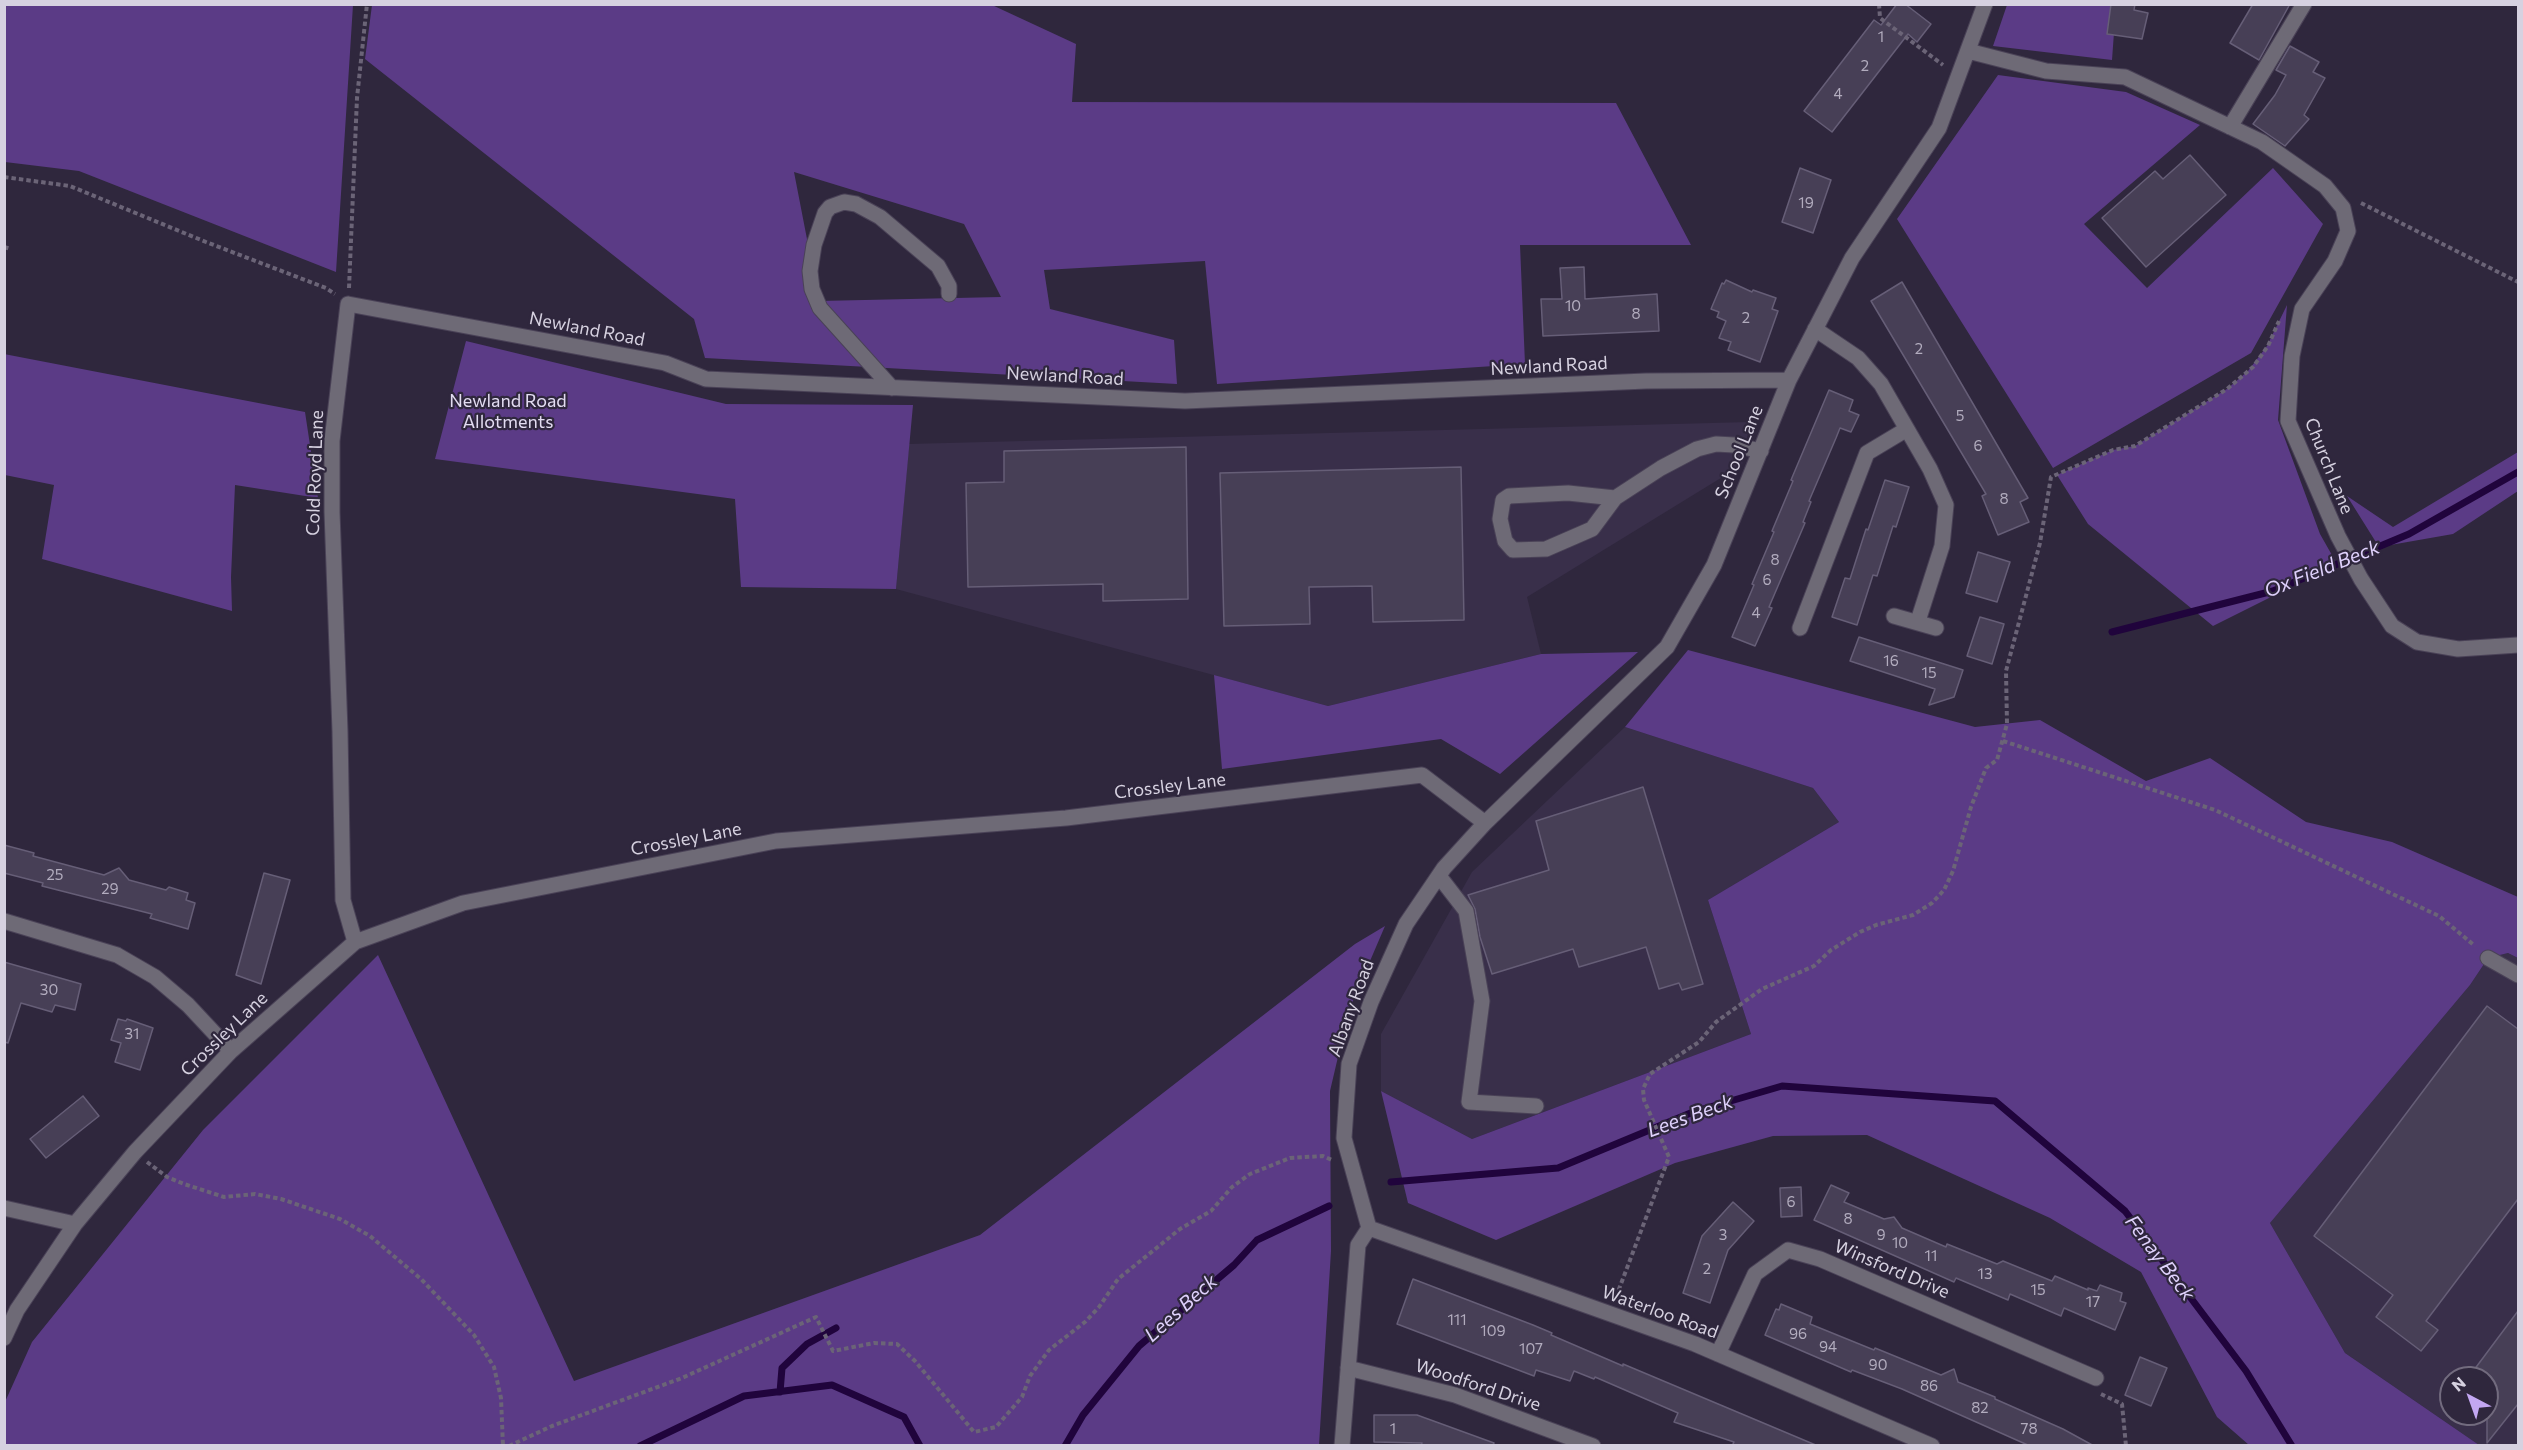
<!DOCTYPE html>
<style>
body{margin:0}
#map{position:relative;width:2523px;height:1450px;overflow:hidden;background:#2f273d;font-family:Commissioner,sans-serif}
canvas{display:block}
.frame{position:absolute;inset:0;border:6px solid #d6d1e0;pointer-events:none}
.north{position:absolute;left:2439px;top:1366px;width:60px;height:60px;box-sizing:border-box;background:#2f273d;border:2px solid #726b7e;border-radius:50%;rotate:319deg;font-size:16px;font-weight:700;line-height:24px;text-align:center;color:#d6d1e0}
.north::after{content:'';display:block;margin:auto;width:21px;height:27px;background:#c3a7f2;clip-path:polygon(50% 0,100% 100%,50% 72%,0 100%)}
</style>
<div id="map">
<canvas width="2523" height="1450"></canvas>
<div class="frame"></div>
<div class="north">N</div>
</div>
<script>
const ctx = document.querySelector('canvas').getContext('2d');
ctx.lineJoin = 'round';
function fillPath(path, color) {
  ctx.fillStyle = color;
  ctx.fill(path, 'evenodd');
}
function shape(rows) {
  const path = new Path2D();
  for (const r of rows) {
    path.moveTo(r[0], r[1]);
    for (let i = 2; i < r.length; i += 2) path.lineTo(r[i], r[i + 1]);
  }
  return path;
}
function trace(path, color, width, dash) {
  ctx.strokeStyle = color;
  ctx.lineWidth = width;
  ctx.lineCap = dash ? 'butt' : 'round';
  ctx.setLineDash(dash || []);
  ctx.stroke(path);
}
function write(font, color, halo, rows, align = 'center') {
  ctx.font = font + ' Commissioner,sans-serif';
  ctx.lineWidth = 4.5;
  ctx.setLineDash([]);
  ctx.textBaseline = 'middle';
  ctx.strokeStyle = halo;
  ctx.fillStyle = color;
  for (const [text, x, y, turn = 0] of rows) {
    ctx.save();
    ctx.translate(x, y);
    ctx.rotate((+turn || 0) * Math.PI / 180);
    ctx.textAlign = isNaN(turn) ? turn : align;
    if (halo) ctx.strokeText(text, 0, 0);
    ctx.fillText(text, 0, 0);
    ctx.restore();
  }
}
fillPath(shape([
 [1750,422,1742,465,1527,597,1541,654,1328,706,896,589,909,444],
 [1625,727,1813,788,1839,822,1708,900,1751,1034,1472,1139,1381,1091,1381,1034,1472,872],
 [2508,953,2518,958,2518,1445,2479,1445,2345,1353,2270,1223,2470,985,2488,958],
 [2451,1378,2487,1378,2487,1414,2451,1414]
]), '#392f4a');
fillPath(shape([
 [5,4,353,5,336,272,79,171,5,162],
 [372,5,992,5,1076,44,1072,102,1616,103,1691,245,1520,245,1525,364,1217,384,1205,261,1044,270,1050,309,1174,340,1177,384,705,358,694,319,365,59],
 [794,172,964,224,1001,297,819,301],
 [2007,5,2116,5,2112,60,1993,46],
 [1998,75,2126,92,2200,125,2084,224,2147,288,2273,168,2323,224,2251,353,2053,468,1897,219],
 [2287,305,2278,420,2320,534,2337,564,2213,626,2088,524,2057,475,2113,450,2135,446,2227,389,2248,371,2267,346],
 [466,341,726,404,913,405,896,589,741,587,735,499,435,459],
 [4,354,305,412,318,498,235,485,231,577,232,611,42,559,54,485,5,475],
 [2518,452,2518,491,2453,534,2379,547,2347,496,2393,527],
 [1688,650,1975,727,2040,720,2146,781,2210,758,2306,822,2392,842,2518,897,2518,958,2508,953,2488,958,2470,985,2270,1223,2345,1353,2479,1445,2249,1445,2217,1417,2141,1272,2050,1218,1867,1135,1773,1136,1675,1163,1496,1240,1408,1203,1381,1091,1472,1139,1751,1034,1708,900,1839,822,1813,788,1625,727],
 [1638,652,1500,774,1441,739,1222,769,1214,675,1328,706,1541,654],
 [1385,926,1349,1010,1330,1091,1331,1251,1319,1445,5,1445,5,1402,32,1342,203,1130,378,955,574,1381,980,1235,1355,944]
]), '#5b3b86');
trace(shape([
 [2112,632,2273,591,2409,534,2518,472],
 [1391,1182,1558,1168,1693,1112,1782,1086,1995,1101,2125,1211,2246,1371,2292,1446],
 [780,1392,782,1368,807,1344,836,1328],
 [640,1446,744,1396,832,1385,904,1417,920,1446],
 [1065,1446,1083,1415,1139,1346,1234,1265,1257,1240,1329,1206]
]), '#20043c', 7);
const building = shape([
 [1897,4,1905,4,1931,24,1917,42,1908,34,1832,132,1804,111,1874,20,1881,25,1897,4],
 [2111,4,2135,4,2134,10,2148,13,2142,39,2107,34,2111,4],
 [2253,4,2290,4,2259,60,2230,43,2253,4],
 [2290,46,2319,62,2313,72,2325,78,2304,115,2309,119,2285,146,2253,124,2275,95,2286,75,2276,70,2290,46],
 [2190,155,2226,195,2146,267,2102,218,2155,171,2163,179,2190,155],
 [1800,168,1831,180,1813,233,1782,222,1800,168],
 [1584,267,1585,299,1657,294,1659,331,1543,336,1541,299,1562,299,1560,268,1584,267],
 [1726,280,1752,292,1753,290,1776,298,1772,309,1778,311,1760,362,1728,350,1731,342,1719,338,1726,321,1717,317,1719,312,1711,309,1722,283,1724,284,1726,280],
 [1902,282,2028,498,2020,502,2029,522,1998,535,1982,496,1986,494,1871,301,1902,282],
 [1829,390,1853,400,1849,411,1859,415,1851,432,1840,428,1836,438,1809,501,1811,502,1803,522,1805,523,1769,607,1772,608,1755,646,1732,637,1754,585,1752,584,1774,532,1772,531,1793,481,1791,480,1829,390],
 [1186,447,1188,599,1103,601,1103,584,968,587,966,483,1004,482,1004,451,1186,447],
 [1461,467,1464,620,1373,622,1372,586,1309,587,1310,624,1224,626,1220,473,1461,467],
 [1885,480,1909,487,1896,527,1893,526,1877,576,1873,575,1857,625,1832,617,1845,578,1850,579,1866,529,1868,530,1885,480],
 [1978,552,2010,562,1997,602,1966,593,1978,552],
 [1980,617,2004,624,1992,664,1967,656,1980,617],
 [1859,637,1963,670,1954,697,1929,705,1935,689,1850,661,1859,637],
 [1643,787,1703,984,1682,990,1679,983,1659,989,1646,947,1579,967,1573,949,1492,974,1480,937,1475,909,1468,895,1549,870,1536,821,1643,787],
 [4,845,34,853,33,856,104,875,119,868,129,880,166,890,169,887,188,893,186,900,195,903,188,929,150,918,152,914,42,886,43,883,4,873,4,845],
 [264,873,290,880,261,984,236,975,264,873],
 [4,962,81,984,75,1010,55,1005,52,1012,21,1003,8,1043,4,1042,4,962],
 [2487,1006,2518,1029,2518,1199,2426,1321,2438,1330,2421,1351,2376,1317,2393,1295,2314,1236,2487,1006],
 [118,1019,126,1021,127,1019,153,1028,140,1070,115,1062,121,1043,111,1040,118,1019],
 [83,1096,99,1116,46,1158,30,1139,83,1096],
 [1831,1185,1849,1193,1844,1202,1884,1219,1894,1217,1902,1228,1946,1247,1947,1244,1997,1264,2003,1261,2052,1281,2055,1276,2088,1290,2088,1288,2097,1291,2100,1285,2122,1293,2120,1301,2126,1303,2115,1330,2064,1308,2061,1316,2010,1294,2008,1300,1956,1278,1954,1282,1814,1220,1831,1185],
 [1801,1187,1802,1216,1781,1217,1780,1188,1801,1187],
 [1733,1202,1754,1221,1728,1250,1710,1303,1683,1293,1702,1236,1733,1202],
 [1413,1279,1533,1325,1552,1333,1551,1335,1623,1366,1623,1364,1818,1446,1732,1446,1734,1442,1674,1422,1678,1413,1595,1377,1594,1379,1574,1371,1570,1381,1536,1370,1534,1376,1397,1324,1413,1279],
 [1781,1304,1812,1317,1810,1324,1874,1350,1875,1348,1941,1375,1954,1369,1958,1382,1995,1397,1995,1399,2063,1429,2094,1446,2030,1446,1902,1389,1852,1370,1851,1372,1765,1335,1776,1309,1779,1310,1781,1304],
 [2518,1311,2518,1404,2487,1443,2487,1378,2468,1378,2518,1311],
 [2140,1357,2167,1368,2151,1406,2125,1395,2140,1357],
 [1374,1415,1417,1415,1494,1443,1493,1446,1421,1446,1422,1443,1374,1442,1374,1415]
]);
fillPath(building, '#473f56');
trace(building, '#665e77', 1.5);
const minor = shape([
 [1968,51,2046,71,2125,77,2262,142,2325,186,2343,208,2348,231,2335,261,2302,309,2292,356,2288,421,2338,536,2361,579,2392,626,2417,642,2458,649,2518,645],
 [2230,127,2304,4],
 [1815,329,1858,358,1881,384,1930,469,1946,505,1942,546,1918,621],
 [892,388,820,308,812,289,810,271,814,245,825,213,830,207,844,202,856,204,880,217,938,266,949,286,949,294],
 [1615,498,1592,529,1546,549,1513,550,1505,541,1500,519,1503,500,1509,496,1568,493,1615,498,1661,468,1697,449,1716,444,1734,445,1761,451],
 [1894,616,1936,628],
 [1800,628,1867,453,1907,429],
 [1439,876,1466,911,1482,1001,1469,1102,1536,1106],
 [4,921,117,955,155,977,188,1005,231,1051],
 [355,942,343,900,340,731,332,512,332,441,348,304,665,363,706,379,1185,401,1646,381,1789,380],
 [2488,958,2518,975],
 [4,1208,75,1224],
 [1369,1228,1344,1138,1349,1064,1371,1002,1406,924,1444,868,1485,823,1667,647,1714,565,1789,380,1852,258,1939,128,1985,4],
 [1369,1228,1695,1344,1932,1446],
 [4,1338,17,1310,75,1224,135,1152,231,1051,355,942,463,903,776,841,1066,818,1422,775,1485,823],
 [1718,1354,1755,1274,1788,1250,1820,1259,2096,1378],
 [1348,1368,1455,1395,1593,1446],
 [1342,1446,1358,1245,1369,1228]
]);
trace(minor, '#4a4257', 17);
trace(shape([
 [1879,4,1880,18,1943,65],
 [4,177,70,186,206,242,326,288,335,294],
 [2361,203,2518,282],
 [4,247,11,249],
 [349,288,357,98,367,4],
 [2003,741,2215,810,2439,916,2475,946],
 [147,1162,167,1177,184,1184,224,1197,255,1194,281,1199,340,1219,370,1236,421,1279,474,1335,494,1367,501,1398,503,1446],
 [1616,1297,1669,1157,1644,1100,1643,1089,1650,1074,1699,1042,1716,1022,1762,989,1814,966,1831,950,1860,932,1876,925,1913,915,1932,903,1944,890,1953,871,1971,807,1986,768,1997,760,2007,724,2006,671,2040,543,2051,477,2113,450,2135,446,2227,389,2253,367,2268,346,2279,321],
 [2101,1394,2122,1404,2126,1446],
 [509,1446,552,1426,682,1378,816,1317,833,1351,874,1343,897,1344,915,1361,974,1432,996,1427,1022,1397,1030,1376,1049,1350,1085,1322,1099,1307,1118,1279,1180,1229,1211,1211,1232,1187,1250,1174,1290,1158,1323,1156,1332,1160]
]), '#6b6477', 4, [4.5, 3]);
trace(minor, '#6e6a76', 15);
write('15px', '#b2acbe', null, [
 ["1",1881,37],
 ["2",1865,66],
 ["4",1838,94],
 ["19",1806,203],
 ["10",1573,306],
 ["8",1636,314],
 ["2",1746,318],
 ["2",1919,349],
 ["5",1960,416],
 ["6",1978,446],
 ["8",2004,499],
 ["8",1775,560],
 ["6",1767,580],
 ["4",1756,613],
 ["16",1891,661],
 ["15",1929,673],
 ["25",55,875],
 ["29",110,889],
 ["30",49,990],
 ["31",132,1034],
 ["6",1791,1202],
 ["8",1848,1219],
 ["3",1723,1235],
 ["9",1881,1235],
 ["10",1900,1243],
 ["11",1931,1256],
 ["2",1707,1269],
 ["13",1985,1274],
 ["15",2038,1290],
 ["17",2093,1302],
 ["111",1457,1320],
 ["109",1493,1331],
 ["96",1798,1334],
 ["94",1828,1347],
 ["107",1531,1349],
 ["90",1878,1365],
 ["86",1929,1386],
 ["82",1980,1408],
 ["1",1393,1429],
 ["78",2029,1429]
]);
write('18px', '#d6d1e0', '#2f273d', [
 ["Newland Road",587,329,11],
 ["Newland Road",1549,366,-3],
 ["Newland Road",1065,376,3],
 ["School Lane",1739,452,-68],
 ["Church Lane",2329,466,68],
 ["Cold Royd Lane",315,473,-88],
 ["Crossley Lane",1170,786,-7],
 ["Crossley Lane",686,839,-11],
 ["Albany Road",1351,1008,-70],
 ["Crossley Lane",224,1034,-44],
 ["Winsford Drive",1892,1269,23],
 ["Waterloo Road",1660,1312,20],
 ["Woodford Drive",1478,1385,18]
]);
write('18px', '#e3dcf2', '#2f273d', [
 ["Newland Road",508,401],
 ["Allotments",508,422]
]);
write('italic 20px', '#dfd1fc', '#2f273d', [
 ["Ox Field Beck",2322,569,-22],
 ["Lees Beck",1690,1116,-20],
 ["Fenay Beck",2160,1258,53],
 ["Lees Beck",1181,1308,-42]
]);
</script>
